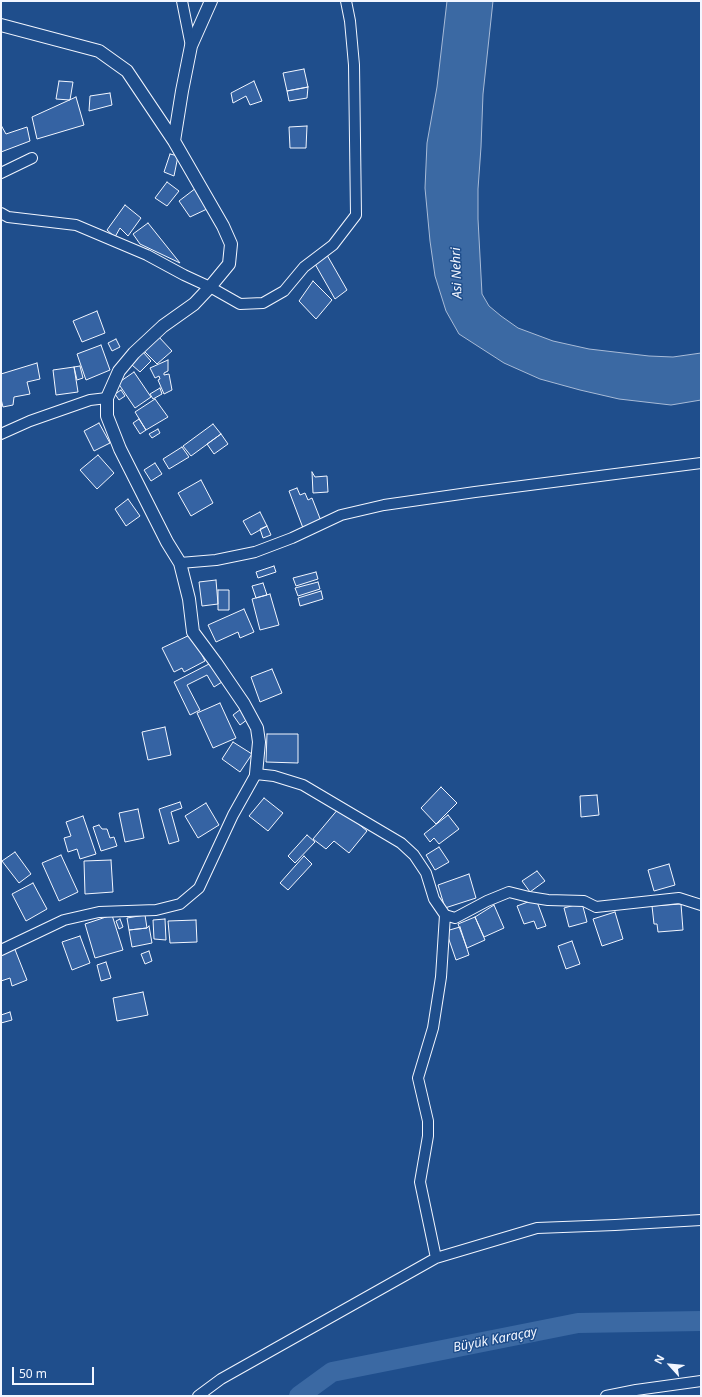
<!DOCTYPE html>
<meta charset="utf-8">
<style>
body{margin:0}
#map{position:relative;width:702px;height:1397px;overflow:hidden;background:#1f4e8c;font-family:"Noto Sans",sans-serif}
canvas{display:block}
.frame{position:absolute;inset:0;border:2px solid #f2f6ff;pointer-events:none}
.north{position:absolute;left:650px;top:1345px;width:40px;height:40px;-webkit-text-stroke:3px #1f4e8c;paint-order:stroke;rotate:297deg;font-size:11px;font-weight:700;line-height:16px;text-align:center;color:#f2f6ff}
.north::after{content:'';display:block;margin:auto;width:14px;height:18px;background:#f2f6ff;clip-path:polygon(50% 0,100% 100%,50% 72%,0 100%)}
.scale{position:absolute;left:12px;top:1367px;width:82px;height:18px;box-sizing:border-box;border:2px solid #f2f6ff;border-top:0;padding-left:5px;font-size:12px;line-height:14px;white-space:nowrap;color:#f2f6ff;-webkit-text-stroke:3px #1f4e8c;paint-order:stroke}
</style>
<div id="map">
<canvas width="702" height="1397"></canvas>
<div class="frame"></div>
<div class="north">N</div>
<div class="scale">50 m</div>
</div>
<script>
const ctx = document.querySelector('canvas').getContext('2d');
ctx.lineJoin = 'round';
function fillPath(path, color) {
  ctx.fillStyle = color;
  ctx.fill(path, 'evenodd');
}
function shape(rows) {
  const path = new Path2D();
  for (const r of rows) {
    path.moveTo(r[0], r[1]);
    for (let i = 2; i < r.length; i += 2) path.lineTo(r[i], r[i + 1]);
  }
  return path;
}
function trace(path, color, width, dash) {
  ctx.strokeStyle = color;
  ctx.lineWidth = width;
  ctx.lineCap = dash ? 'butt' : 'round';
  ctx.setLineDash(dash || []);
  ctx.stroke(path);
}
function write(font, color, halo, rows, align = 'center') {
  ctx.font = font + ' "Noto Sans",sans-serif';
  ctx.lineWidth = 3;
  ctx.setLineDash([]);
  ctx.textBaseline = 'middle';
  ctx.strokeStyle = halo;
  ctx.fillStyle = color;
  for (const [text, x, y, turn = 0] of rows) {
    ctx.save();
    ctx.translate(x, y);
    ctx.rotate((+turn || 0) * Math.PI / 180);
    ctx.textAlign = isNaN(turn) ? turn : align;
    if (halo) ctx.strokeText(text, 0, 0);
    ctx.fillText(text, 0, 0);
    ctx.restore();
  }
}
const water = shape([
 [447,1,493,1,483,94,481,147,478,189,478,219,482,294,489,306,501,316,518,328,553,341,589,349,649,356,673,357,701,353,701,400,671,405,619,399,580,390,540,379,504,363,459,334,446,311,435,276,430,241,425,188,427,143,437,87,447,1]
]);
fillPath(water, '#3b69a3');
trace(water, '#a8bbd7', 1);
trace(shape([
 [299,1396,332,1372,578,1323,701,1321]
]), '#3b69a3', 20);
const building = shape([
 [304,69,308,87,287,91,283,73,304,69],
 [59,81,73,82,70,100,56,99,59,81],
 [254,81,262,101,250,105,246,96,233,103,231,93,254,81],
 [308,87,307,98,289,101,287,91,308,87],
 [110,93,112,105,89,111,90,96,110,93],
 [76,97,84,125,37,139,32,117,76,97],
 [1,125,6,134,27,127,30,141,1,152,1,125],
 [307,126,306,148,290,148,289,127,307,126],
 [170,154,178,156,174,176,164,172,170,154],
 [167,182,179,191,167,206,155,198,167,182],
 [196,188,207,209,190,217,179,201,196,188],
 [125,205,141,218,128,236,120,228,115,237,107,230,125,205],
 [148,223,180,263,140,244,133,234,148,223],
 [327,255,347,290,335,299,315,264,327,255],
 [313,281,332,300,316,319,299,301,313,281],
 [97,311,105,333,82,342,73,321,97,311],
 [158,336,172,351,157,364,143,350,158,336],
 [116,339,120,347,112,351,108,343,116,339],
 [101,345,110,370,86,380,77,354,101,345],
 [143,352,151,361,140,372,132,365,143,352],
 [168,360,168,371,164,373,164,375,169,374,172,390,164,394,158,380,160,379,159,376,155,378,150,368,168,360],
 [37,363,40,379,27,382,30,394,14,397,13,405,3,407,1,399,1,374,37,363],
 [80,366,83,378,77,380,74,367,80,366],
 [74,367,78,392,56,395,53,370,74,367],
 [134,372,151,397,135,408,118,383,134,372],
 [160,388,162,394,153,399,150,394,160,388],
 [121,390,125,396,119,400,115,394,121,390],
 [155,399,168,417,146,430,135,412,155,399],
 [139,419,146,430,140,434,133,423,139,419],
 [99,423,110,443,94,451,84,431,99,423],
 [213,424,221,434,191,456,183,446,213,424],
 [158,429,160,433,152,438,149,434,158,429],
 [221,434,228,444,214,454,207,444,221,434],
 [182,447,189,457,169,469,163,459,182,447],
 [98,455,114,473,97,489,80,470,98,455],
 [155,463,162,474,151,481,144,470,155,463],
 [312,472,315,477,327,476,328,492,313,493,312,472],
 [201,480,213,503,191,516,178,493,201,480],
 [297,488,300,495,305,493,308,500,312,498,321,521,303,528,289,491,297,488],
 [128,499,140,516,126,526,115,509,128,499],
 [260,512,267,526,251,535,243,521,260,512],
 [267,526,271,535,263,538,260,529,267,526],
 [274,566,276,572,258,578,256,572,274,566],
 [316,572,318,579,296,586,293,578,316,572],
 [216,580,218,604,202,606,199,582,216,580],
 [318,582,320,589,298,596,295,588,318,582],
 [263,583,267,595,256,598,252,586,263,583],
 [218,590,229,590,229,610,218,610,218,590],
 [321,591,323,599,300,606,298,598,321,591],
 [270,594,279,625,260,630,252,599,270,594],
 [244,609,254,632,240,638,238,632,216,642,208,625,244,609],
 [192,634,205,661,184,672,182,668,174,672,162,648,192,634],
 [211,663,222,682,214,687,207,675,187,685,200,710,190,715,174,682,211,663],
 [272,669,282,693,260,702,251,677,272,669],
 [220,703,236,738,213,748,197,713,220,703],
 [241,709,248,719,240,725,233,715,241,709],
 [165,727,171,755,148,760,142,732,165,727],
 [267,734,298,734,298,763,266,762,267,734],
 [233,742,252,754,240,772,222,759,233,742],
 [441,787,457,803,436,824,421,808,441,787],
 [597,795,599,815,581,817,580,796,597,795],
 [264,798,283,813,268,831,249,816,264,798],
 [180,802,182,808,171,812,179,841,169,844,159,809,180,802],
 [206,803,219,825,198,838,185,816,206,803],
 [339,808,367,831,349,853,334,841,326,849,313,839,339,808],
 [138,809,144,838,125,842,119,813,138,809],
 [448,815,459,829,439,844,434,838,430,842,424,834,448,815],
 [83,816,96,854,80,859,77,849,68,852,64,838,71,836,66,822,83,816],
 [99,825,102,829,107,829,110,838,114,837,117,846,101,851,93,827,99,825],
 [307,835,315,842,295,863,288,856,307,835],
 [439,847,449,862,435,870,426,855,439,847],
 [15,852,31,874,19,883,2,861,15,852],
 [61,855,78,892,59,901,42,863,61,855],
 [304,856,312,864,288,890,280,883,304,856],
 [111,860,113,892,85,894,84,861,111,860],
 [669,864,675,885,654,891,648,870,669,864],
 [537,871,545,881,530,892,522,881,537,871],
 [469,874,476,898,445,908,438,885,469,874],
 [33,883,47,909,26,921,12,894,33,883],
 [536,899,546,926,537,929,534,921,524,924,517,906,536,899],
 [582,903,587,922,569,927,564,908,582,903],
 [681,904,683,930,658,932,657,924,654,924,652,906,681,904],
 [494,905,504,928,484,937,475,917,494,905],
 [615,912,623,939,602,946,593,919,615,912],
 [112,915,123,950,95,958,85,924,112,915],
 [145,915,147,928,129,930,127,918,145,915],
 [475,917,485,940,467,948,458,924,475,917],
 [120,919,123,927,119,929,116,921,120,919],
 [165,919,166,940,154,939,153,920,165,919],
 [196,920,197,942,170,943,168,921,196,920],
 [149,926,152,943,132,947,129,930,147,928,149,926],
 [460,927,469,955,456,960,446,931,460,927],
 [80,936,90,963,72,970,62,942,80,936],
 [572,941,580,964,566,969,558,946,572,941],
 [14,947,27,980,12,986,10,978,1,981,1,952,14,947],
 [149,951,152,961,145,964,141,954,149,951],
 [106,962,111,978,101,981,97,965,106,962],
 [143,992,148,1015,117,1021,113,998,143,992],
 [10,1012,12,1020,1,1023,1,1015,10,1012]
]);
fillPath(building, '#3563a3');
trace(building, '#f2f6ff', 1);
const minor = shape([
 [182,1,191,46],
 [1,173,32,158],
 [1,213,8,217,76,225,147,255,184,275,210,287,240,304,263,303,284,291,304,267,333,245,356,215,354,65,350,21,346,1],
 [1,434,30,421,90,400,107,398],
 [180,563,216,560,255,552,292,538,341,515,384,505,475,492,701,463],
 [1,950,64,920,99,912,156,910,180,904,199,888,233,815,256,774,274,776,303,785,401,843,414,855,426,873,434,899,445,915,455,918,487,901,509,892,529,897,548,900,584,901,596,907,679,898,701,905],
 [436,1258,420,1182,428,1136,428,1121,418,1078,433,1028,441,977,445,915],
 [198,1396,221,1379,436,1258,537,1228,615,1225,701,1220],
 [606,1396,636,1390,701,1381]
]);
const tertiary = shape([
 [1,25,99,51,127,71,174,141,223,226,231,244,229,264,210,287,194,304,163,326,134,353,119,371,107,398,107,416,120,449,167,542,180,563,189,599,193,632,216,663,244,704,257,728,259,742,256,774],
 [174,141,182,91,191,46,211,1]
]);
trace(minor, '#f2f6ff', 12);
trace(tertiary, '#f2f6ff', 14);
trace(minor, '#1f4e8c', 10);
trace(tertiary, '#1f4e8c', 12);
write('italic 13px', '#f2f6ff', '#1f4e8c', [
 ["Asi Nehri",457,273,-92],
 ["Büyük Karaçay",495,1340,-11]
]);
</script>
